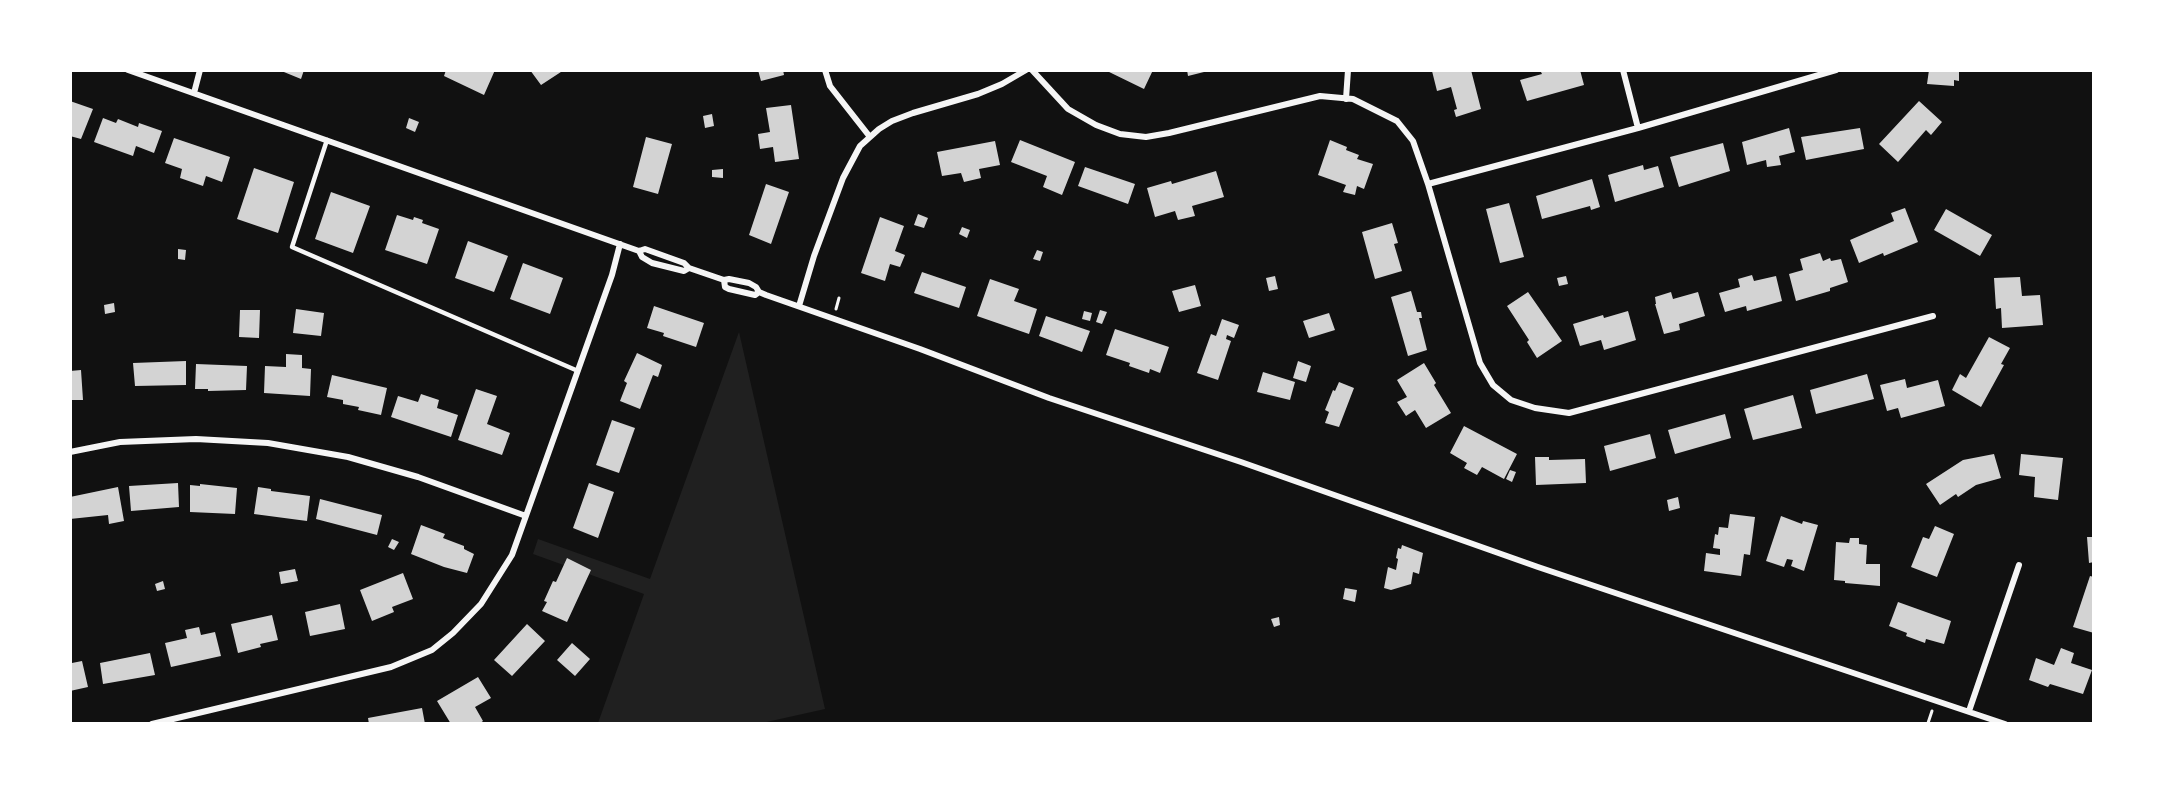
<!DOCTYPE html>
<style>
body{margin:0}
#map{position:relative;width:2164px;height:794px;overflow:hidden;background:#111;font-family:"PT Sans Narrow",sans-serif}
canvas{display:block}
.frame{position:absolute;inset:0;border:72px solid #fff;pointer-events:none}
</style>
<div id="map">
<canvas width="2164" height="794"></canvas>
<div class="frame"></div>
</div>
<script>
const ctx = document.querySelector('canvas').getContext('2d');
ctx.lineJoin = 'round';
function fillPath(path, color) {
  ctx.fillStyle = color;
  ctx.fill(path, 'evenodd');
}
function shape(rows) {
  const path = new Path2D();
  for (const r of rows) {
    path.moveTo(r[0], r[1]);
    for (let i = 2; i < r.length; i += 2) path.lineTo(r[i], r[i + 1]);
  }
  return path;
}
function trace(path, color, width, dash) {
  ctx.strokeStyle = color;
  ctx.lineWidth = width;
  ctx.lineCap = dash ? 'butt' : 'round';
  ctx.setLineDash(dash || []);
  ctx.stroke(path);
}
fillPath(shape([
 [739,332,825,709,762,723,598,723,644,594,533,554,538,539,650,579]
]), '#202020');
fillPath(shape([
 [279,70,304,70,301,79],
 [446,70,495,70,484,95,444,76],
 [530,70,564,70,541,85],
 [758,70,783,70,784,75,761,81],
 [1105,70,1153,70,1144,89],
 [1187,70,1208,70,1208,71,1188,76],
 [1436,70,1471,70,1481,109,1456,117,1454,110,1457,109,1451,87,1437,91,1432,71],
 [1546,70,1580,70,1584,85,1527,101,1520,80,1542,74,1541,72],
 [1929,70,1959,70,1959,81,1954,80,1954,86,1927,84],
 [70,101,93,109,81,139,70,136],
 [1919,101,1942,122,1931,135,1926,130,1898,162,1879,144],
 [791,105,799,159,775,162,773,147,760,149,758,134,770,132,766,108],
 [712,114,714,126,705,128,703,116],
 [103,118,116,123,118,119,138,127,139,123,162,131,154,153,136,146,133,156,94,142],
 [409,118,419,122,415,132,406,128],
 [1789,128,1795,152,1779,156,1781,165,1767,167,1766,160,1747,165,1742,142],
 [1860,128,1864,149,1806,160,1801,137],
 [646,137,672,144,658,194,633,187],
 [174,138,230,157,222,182,206,176,203,186,180,178,182,169,165,163],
 [1020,140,1075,162,1062,195,1043,187,1047,176,1011,162],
 [1330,140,1347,147,1346,150,1359,155,1357,159,1373,164,1364,189,1357,186,1355,195,1343,192,1346,185,1318,175],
 [995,141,1000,165,979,169,981,178,964,182,961,173,942,176,937,152],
 [1723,143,1730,171,1679,187,1670,157],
 [1643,165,1644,170,1658,166,1664,187,1615,202,1608,175],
 [1085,167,1135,184,1128,204,1078,186],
 [254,168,294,182,278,233,237,219],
 [723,169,723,178,712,177,712,170],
 [1216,171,1224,197,1192,206,1195,216,1178,220,1175,211,1155,217,1147,188,1171,181,1172,184],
 [1592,179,1600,207,1591,210,1590,206,1542,219,1536,196],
 [766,184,789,192,771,244,749,235],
 [331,192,370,206,353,253,315,239],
 [1509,203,1524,257,1500,263,1486,209],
 [1905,208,1918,242,1884,256,1883,253,1859,263,1850,240,1894,221,1891,213],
 [1946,209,1992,235,1980,256,1934,230],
 [918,214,928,218,924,228,914,225],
 [397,215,413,220,414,217,423,220,422,223,439,229,427,264,385,250],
 [880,217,904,226,895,251,905,255,900,267,890,264,885,281,861,273],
 [1392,223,1398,243,1394,244,1402,271,1375,279,1362,232],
 [962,227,970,230,967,238,959,234],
 [468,241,508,256,494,292,455,278],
 [178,249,186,250,185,260,178,259],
 [1037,250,1043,252,1040,261,1033,259],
 [1820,253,1823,261,1830,258,1831,261,1841,259,1848,282,1830,288,1830,291,1796,301,1789,274,1803,270,1800,259],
 [523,263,563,278,550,314,510,299],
 [922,272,966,287,959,308,914,293],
 [1752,275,1754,281,1776,276,1782,301,1747,311,1746,306,1725,312,1719,293,1740,287,1738,279],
 [1275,276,1278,289,1269,291,1266,278],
 [1566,276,1568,284,1559,286,1557,278],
 [2020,277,2022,296,2040,295,2043,325,2002,328,2001,308,1996,309,1994,278],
 [990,279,1019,289,1014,301,1037,309,1029,334,977,316],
 [1195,285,1201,306,1179,312,1172,291],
 [1411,291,1417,312,1421,312,1422,318,1419,318,1427,350,1408,356,1391,297],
 [1528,292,1562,341,1537,358,1527,342,1529,340,1507,306],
 [1671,292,1673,299,1698,292,1705,316,1679,324,1680,330,1664,334,1655,304,1656,304,1655,297],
 [114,303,115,312,105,314,104,305],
 [654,306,704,323,696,347,663,336,664,333,647,328],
 [296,309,324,313,321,336,293,333],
 [240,310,260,310,259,338,239,337],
 [1100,310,1107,312,1102,324,1096,322],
 [1084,311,1092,313,1090,321,1082,319],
 [1628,311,1636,340,1604,350,1601,340,1580,346,1573,324,1603,315,1604,318],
 [1329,313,1335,330,1309,338,1303,321],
 [1046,316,1090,331,1082,352,1039,336],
 [1222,319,1239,325,1234,338,1227,335,1226,339,1231,341,1218,380,1197,373,1211,334,1216,336],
 [1115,329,1169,347,1160,373,1150,369,1149,373,1129,366,1130,363,1106,355],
 [1989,337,2010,348,2001,364,2004,365,1981,407,1952,390,1960,374,1966,378],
 [637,353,662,365,658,377,653,375,640,409,620,401,627,383,624,381],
 [286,354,302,355,302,368,311,369,310,396,264,393,265,366,286,367],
 [186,361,186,385,135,386,133,363],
 [1298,361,1311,366,1306,382,1293,378],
 [1424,363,1436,383,1434,385,1451,413,1426,428,1415,410,1406,416,1397,402,1407,397,1397,380],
 [196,364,247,366,246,390,208,391,208,389,195,389],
 [81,370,83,400,70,400,70,371],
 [1263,372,1295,382,1290,400,1257,392],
 [1867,374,1874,399,1816,414,1810,390],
 [332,375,387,388,381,415,358,410,359,407,343,404,343,400,327,397],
 [1905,379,1907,388,1938,380,1945,406,1901,418,1898,408,1887,411,1880,385],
 [1339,382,1354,388,1339,427,1325,423,1329,412,1325,410,1333,390,1335,391],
 [476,389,497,396,487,424,510,433,502,455,458,440],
 [421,394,439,400,437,408,458,415,451,437,391,417,398,396,418,402],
 [1793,395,1802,428,1753,440,1744,409],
 [1725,414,1731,438,1675,454,1668,430],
 [612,420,635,428,619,473,596,465],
 [1464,426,1517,454,1504,479,1482,467,1477,475,1464,468,1467,463,1450,453],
 [1650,434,1656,458,1610,471,1604,446],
 [1994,454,2001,478,1976,485,1958,497,1956,494,1940,505,1926,484,1963,460],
 [2021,454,2063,458,2058,500,2034,497,2035,477,2019,475],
 [1535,457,1549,457,1549,460,1585,459,1586,483,1536,485],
 [1510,470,1516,472,1512,482,1506,479],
 [178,483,179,507,131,511,129,486],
 [589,483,614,492,598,538,573,528],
 [200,484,237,488,235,514,190,512,190,485,200,486],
 [118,487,124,521,109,524,108,515,70,519,70,497],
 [258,487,271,489,271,491,310,496,307,521,254,514],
 [1678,497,1680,508,1669,511,1667,500],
 [320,499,382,515,377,535,316,519],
 [1730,514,1755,517,1750,555,1744,554,1741,576,1704,571,1706,553,1720,555,1720,549,1713,548,1715,534,1718,535,1719,527,1728,528],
 [1781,516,1802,524,1803,521,1818,525,1804,571,1791,566,1793,560,1787,559,1784,567,1766,561],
 [421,525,445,534,443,538,464,546,464,549,474,554,467,573,444,567,411,554],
 [1935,526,1954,534,1937,577,1911,567,1923,537,1929,539],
 [2087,537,2094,537,2094,562,2089,563],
 [1850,538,1859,538,1859,544,1867,545,1866,564,1880,564,1880,586,1845,583,1845,581,1834,580,1836,542,1849,543],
 [392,539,399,542,394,550,388,547],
 [1402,545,1423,553,1419,574,1413,572,1411,584,1391,590,1384,588,1388,567,1396,570,1398,559,1396,558,1398,548,1401,549],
 [567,558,591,570,567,622,542,611,547,602,544,601,553,581,556,582],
 [295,569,298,581,281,584,279,572],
 [403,573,413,599,392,607,394,612,372,621,360,590],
 [2090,576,2094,577,2094,633,2073,627],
 [163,581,165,589,157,591,155,584],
 [1345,588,1357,590,1355,602,1343,599],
 [1898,602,1951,621,1944,644,1926,639,1925,643,1906,636,1907,633,1889,626],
 [340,604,345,629,310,636,305,612],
 [272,615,278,640,260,644,261,647,238,653,231,624],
 [1279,617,1280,625,1274,627,1271,619],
 [527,624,545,641,512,676,494,660],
 [199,627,201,635,215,632,221,656,171,667,165,643,187,638,185,630],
 [572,643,590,659,575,676,557,660],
 [2061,648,2074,653,2071,663,2092,670,2083,694,2050,684,2048,687,2029,680,2036,658,2054,665],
 [150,653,155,675,103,684,100,663],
 [71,658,72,663,82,661,88,687,70,691],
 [478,677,491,698,475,707,483,721,479,724,451,724,437,701],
 [422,708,425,724,369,724,368,718]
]), '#d3d3d3');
trace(shape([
 [836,309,839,298],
 [1928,723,1932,711]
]), '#f5f5f5', 3);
trace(shape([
 [327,140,292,247,578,371]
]), '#f5f5f5', 4.5);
trace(shape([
 [128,70,639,251,645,249,684,263,689,268,724,280,729,279,749,283,756,287,759,292],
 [825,70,830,86,870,137],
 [1032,70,1068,109,1096,125,1120,134,1146,137,1169,133,1320,96,1353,99,1397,121,1413,141,1428,184,1480,363,1493,385,1511,400,1535,408,1569,413,1933,316],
 [1623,70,1638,128],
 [194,93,200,70],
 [1346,99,1348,70],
 [1428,184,1638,128,1836,70],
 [639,251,642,257,652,263,684,271,689,268],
 [724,280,725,287,729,289,755,295,759,292,766,295,920,349,1049,398,1241,462,1538,567,2005,724],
 [799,306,814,256,843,178,860,146,879,129,892,121,913,113,978,94,1002,84,1026,70],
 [70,452,120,442,196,439,268,443,348,457,418,477,526,516],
 [1969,711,2019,565],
 [152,724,391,667,432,650,453,633,481,604,512,555,612,275,620,244]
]), '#f5f5f5', 6);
</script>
